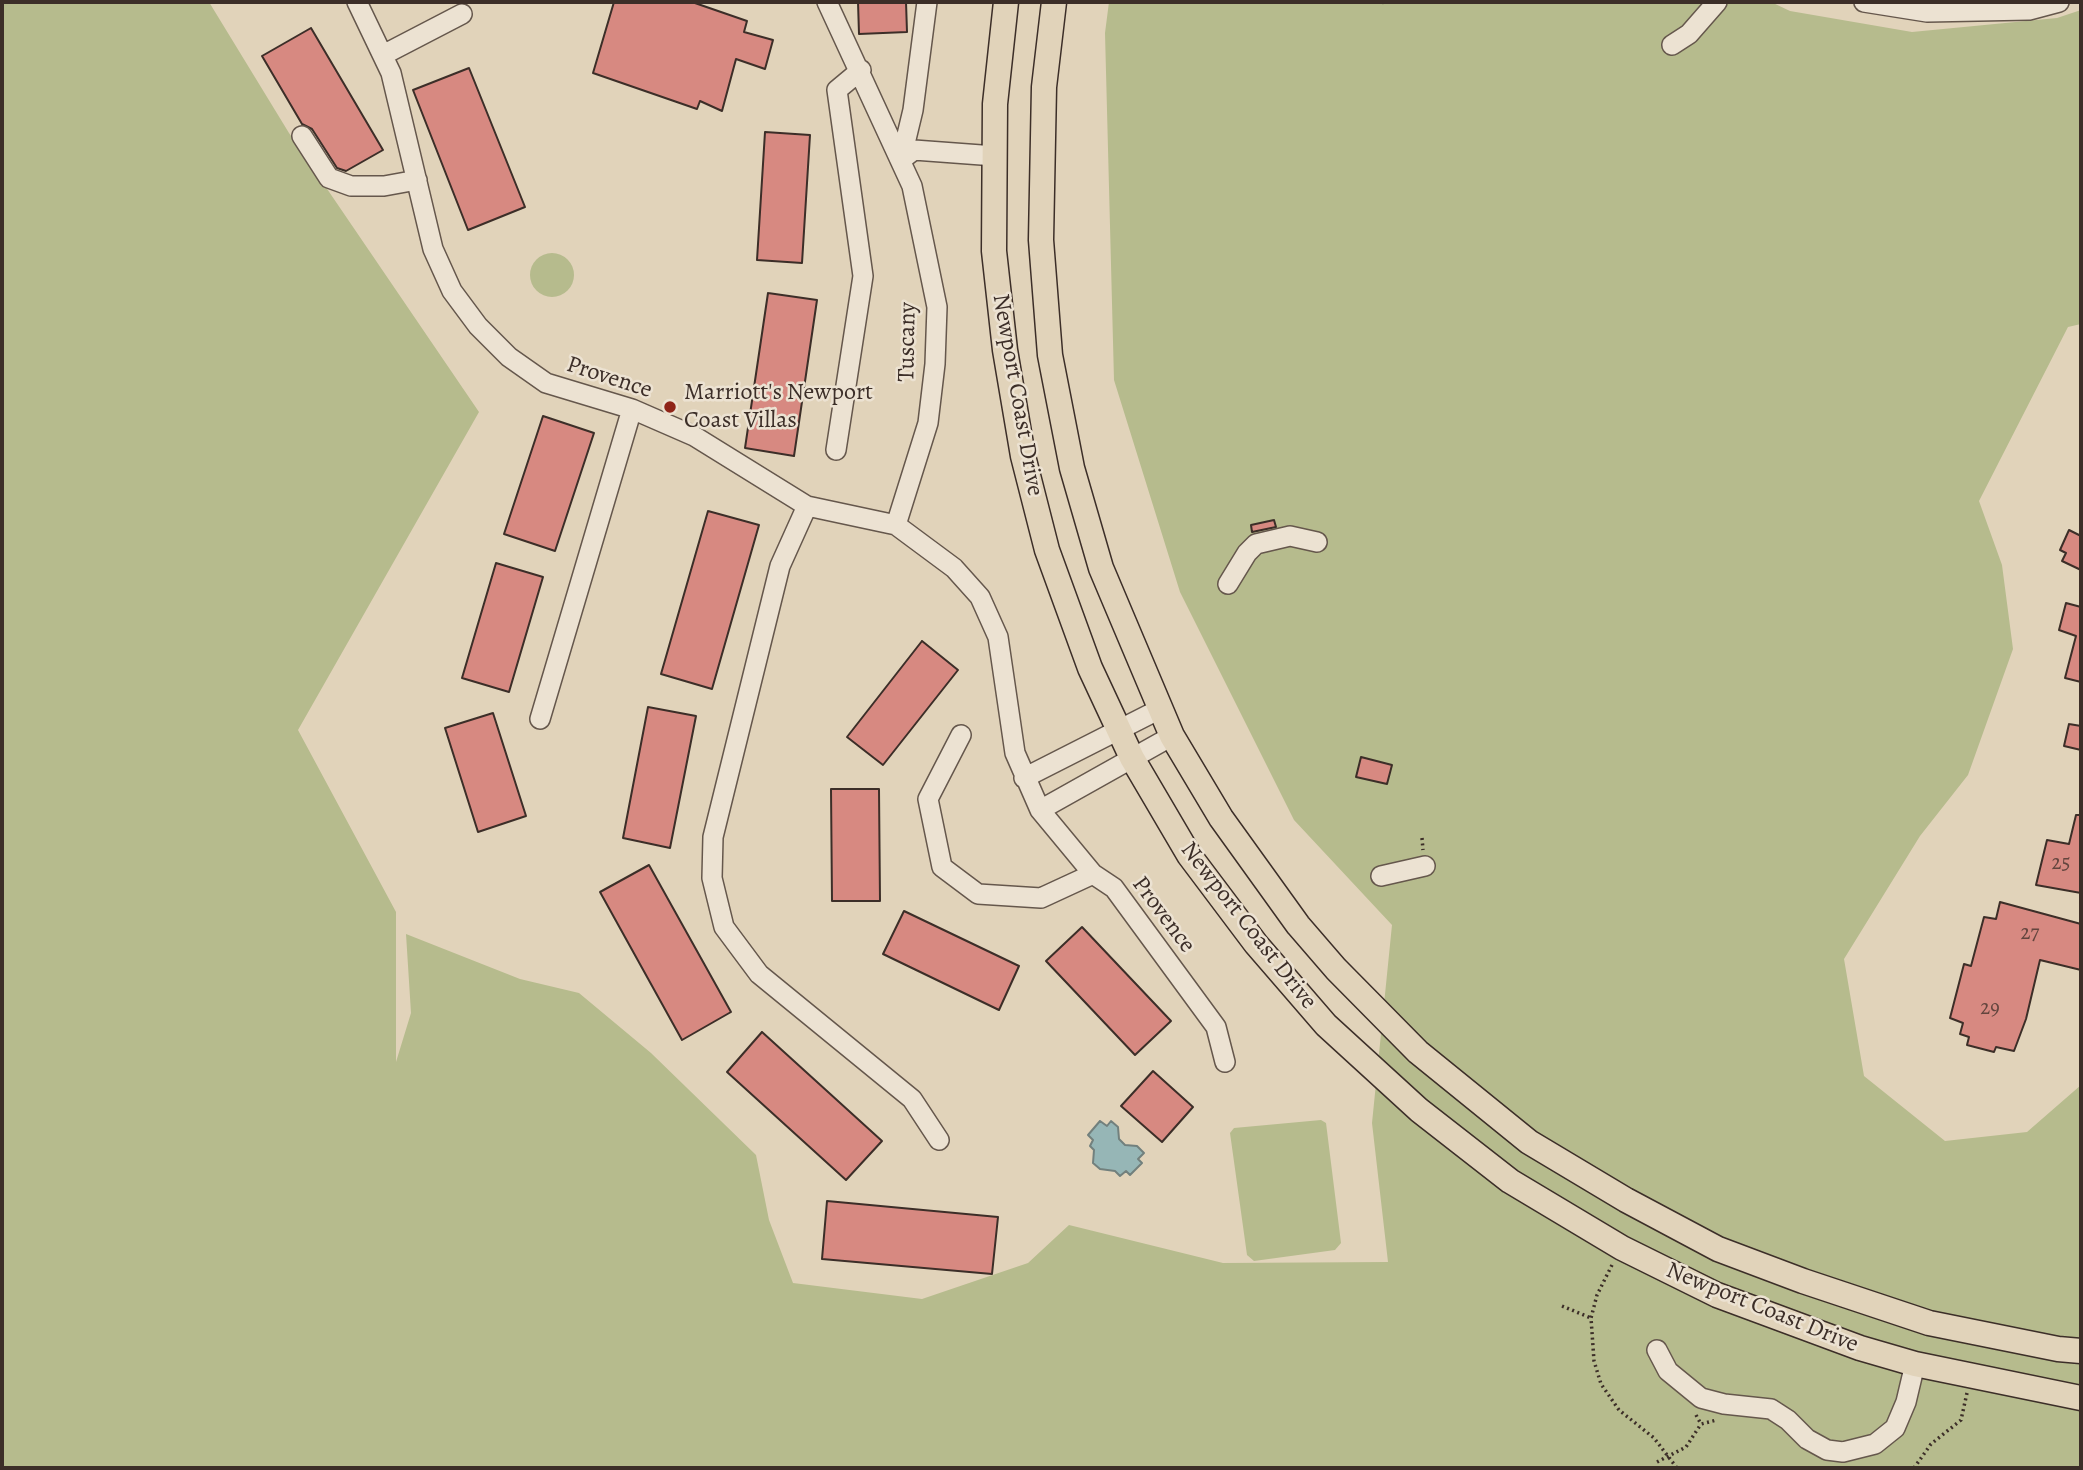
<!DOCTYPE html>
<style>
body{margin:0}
#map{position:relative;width:2083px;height:1470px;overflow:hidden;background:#e1d3ba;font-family:Alegreya,serif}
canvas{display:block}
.frame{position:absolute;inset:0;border:4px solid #3c2e28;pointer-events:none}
</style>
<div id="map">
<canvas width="2083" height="1470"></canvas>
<div class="frame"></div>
</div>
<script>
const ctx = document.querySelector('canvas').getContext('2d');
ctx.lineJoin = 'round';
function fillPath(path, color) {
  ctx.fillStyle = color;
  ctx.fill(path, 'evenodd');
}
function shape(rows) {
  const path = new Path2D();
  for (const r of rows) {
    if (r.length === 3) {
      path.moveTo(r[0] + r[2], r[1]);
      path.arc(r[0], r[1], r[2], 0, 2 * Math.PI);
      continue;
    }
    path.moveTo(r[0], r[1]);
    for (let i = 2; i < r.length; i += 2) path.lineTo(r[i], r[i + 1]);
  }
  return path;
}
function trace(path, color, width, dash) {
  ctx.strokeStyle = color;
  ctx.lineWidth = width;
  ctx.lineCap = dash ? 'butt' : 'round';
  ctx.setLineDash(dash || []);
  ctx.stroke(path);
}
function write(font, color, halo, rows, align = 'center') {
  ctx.font = font + ' Alegreya,serif';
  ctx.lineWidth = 5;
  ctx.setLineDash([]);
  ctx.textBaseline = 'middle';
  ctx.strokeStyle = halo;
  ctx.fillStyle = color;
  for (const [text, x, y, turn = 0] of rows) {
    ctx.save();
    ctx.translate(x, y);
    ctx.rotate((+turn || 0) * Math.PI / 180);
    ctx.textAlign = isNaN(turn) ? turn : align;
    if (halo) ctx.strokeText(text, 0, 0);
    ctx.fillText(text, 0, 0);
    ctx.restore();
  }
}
fillPath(shape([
 [2,2,209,2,289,133,479,412,298,730,396,912,396,1062,411,1013,406,934,520,979,579,993,651,1053,756,1155,769,1220,793,1283,922,1299,1028,1263,1069,1225,1223,1263,1388,1262,1372,1123,1392,925,1294,820,1180,592,1114,380,1105,33,1109,2,1771,2,1790,11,1912,32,2057,18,2081,10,2081,324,2068,327,1979,501,2002,565,2013,649,1968,775,1920,836,1844,959,1864,1076,1945,1141,2027,1132,2081,1085,2081,1468,2,1468],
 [552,275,22],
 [1321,1120,1326,1123,1341,1243,1335,1250,1254,1261,1247,1255,1230,1133,1234,1128]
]), '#b6bb8d');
const water = shape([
 [1100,1121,1107,1126,1111,1121,1118,1127,1119,1139,1125,1145,1137,1146,1144,1153,1138,1159,1142,1163,1130,1175,1126,1171,1120,1176,1115,1171,1100,1169,1093,1163,1094,1150,1090,1146,1093,1140,1088,1135,1100,1121]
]);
fillPath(water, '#96b6b6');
trace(water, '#72807d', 2);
const building = shape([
 [614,2,692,2,747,21,744,32,773,40,765,69,736,59,722,111,700,101,697,109,593,73,614,2],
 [858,2,906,2,907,32,859,34,858,2],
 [311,28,383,150,346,171,337,168,312,129,302,124,262,56,311,28],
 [469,68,525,207,468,230,413,90,469,68],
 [765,132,810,135,802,263,757,260,765,132],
 [768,293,817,300,794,456,745,448,768,293],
 [543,416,594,433,555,551,504,534,543,416],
 [708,511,759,525,712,689,661,674,708,511],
 [1274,520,1276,527,1252,532,1251,525,1274,520],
 [2069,530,2081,536,2081,570,2062,561,2066,553,2060,550,2069,530],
 [496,563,543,577,509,692,462,678,496,563],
 [2066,603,2081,607,2081,682,2065,678,2076,636,2059,630,2066,603],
 [922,641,958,670,883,765,847,737,922,641],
 [648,707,696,716,670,848,623,838,648,707],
 [493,713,526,816,478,832,445,728,493,713],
 [2069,724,2081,726,2081,750,2064,746,2069,724],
 [1361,757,1392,765,1387,784,1356,777,1361,757],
 [831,789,879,789,880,901,832,901,831,789],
 [2076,815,2081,815,2081,893,2036,885,2047,840,2069,844,2076,815],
 [649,865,731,1012,682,1040,600,892,649,865],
 [2000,902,2081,924,2081,970,2040,960,2026,1019,2014,1051,1996,1047,1994,1052,1967,1045,1969,1037,1960,1034,1963,1023,1950,1018,1964,964,1971,966,1984,917,1996,919,2000,902],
 [904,911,1019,966,999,1010,883,954,904,911],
 [1082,927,1171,1021,1135,1055,1046,961,1082,927],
 [762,1032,882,1141,846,1180,727,1072,762,1032],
 [1153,1071,1193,1107,1162,1142,1121,1106,1153,1071],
 [827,1201,998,1217,992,1274,822,1259,827,1201]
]);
fillPath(building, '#d78981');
trace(building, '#3c2e28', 2);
const minor = shape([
 [357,2,391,73,433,249,452,291,478,326,509,357,546,383,632,409,694,436,807,506,896,525,954,568,980,597,998,637,1015,753,1040,810,1093,874,1114,888,1216,1027,1225,1062],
 [827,2,912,186,937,307,935,364,928,423,896,525],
 [1864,2,1927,12,2029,10,2059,2],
 [1672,45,1689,34,1717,2],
 [383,55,462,14],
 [302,136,329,178,351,186,384,186,417,180],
 [901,160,913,110,927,2],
 [901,160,914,150,995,156],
 [836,450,863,276,837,90,861,70],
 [807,506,780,566,713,837,712,878,724,927,759,974,912,1099,939,1140],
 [1228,584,1247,553,1256,544,1290,536,1317,542],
 [540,719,632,409],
 [961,735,928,799,942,867,978,894,1041,898,1093,874],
 [1024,778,1160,709],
 [1040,810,1172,736],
 [1381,876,1425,866],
 [1657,1350,1668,1371,1701,1398,1724,1404,1771,1409,1788,1420,1807,1439,1827,1450,1843,1452,1875,1444,1895,1428,1906,1402,1915,1364]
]);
const major = shape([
 [1006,2,995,104,994,251,1005,350,1023,456,1047,550,1090,668,1132,758,1189,855,1256,944,1326,1025,1419,1110,1510,1181,1622,1248,1717,1295,1860,1348,1915,1364,2081,1398],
 [1054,2,1044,87,1041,240,1050,355,1072,468,1101,568,1172,736,1221,818,1298,925,1336,969,1418,1052,1529,1142,1626,1200,1718,1249,1803,1281,1929,1323,2058,1349,2081,1351]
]);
trace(minor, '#65574c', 22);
trace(major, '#3c2e28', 27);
trace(shape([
 [1384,2,1385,7],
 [1422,838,1423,850],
 [1612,1265,1597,1295,1591,1318,1594,1361,1601,1384,1619,1410,1654,1438,1677,1468],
 [1562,1306,1591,1318],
 [1696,1415,1701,1424,1717,1420],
 [1657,1462,1686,1447,1701,1424],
 [1914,1468,1931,1444,1961,1420,1967,1393]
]), '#3c2e28', 3.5, [2, 3.5]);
trace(minor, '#ece2d2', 19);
trace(major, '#e1d3ba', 24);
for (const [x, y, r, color] of [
 [670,407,7,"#8f2418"]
]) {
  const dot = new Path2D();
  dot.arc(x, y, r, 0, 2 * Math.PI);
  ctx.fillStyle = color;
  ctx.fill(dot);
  trace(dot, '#ece2d2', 2.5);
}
write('21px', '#63453e', null, [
 ["25",2061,864],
 ["27",2030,934],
 ["29",1990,1009]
]);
write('24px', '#3c2e28', '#ece2d2', [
 ["Tuscany",908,342,-89],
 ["Provence",609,378,18],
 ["Newport Coast Drive",1017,395,80],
 ["Provence",1163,915,53],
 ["Newport Coast Drive",1248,926,52],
 ["Newport Coast Drive",1762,1308,22]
]);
write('24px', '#3c2e28', '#ece2d2', [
 ["Marriott's Newport",684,393],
 ["Coast Villas",684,421]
], 'left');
</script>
